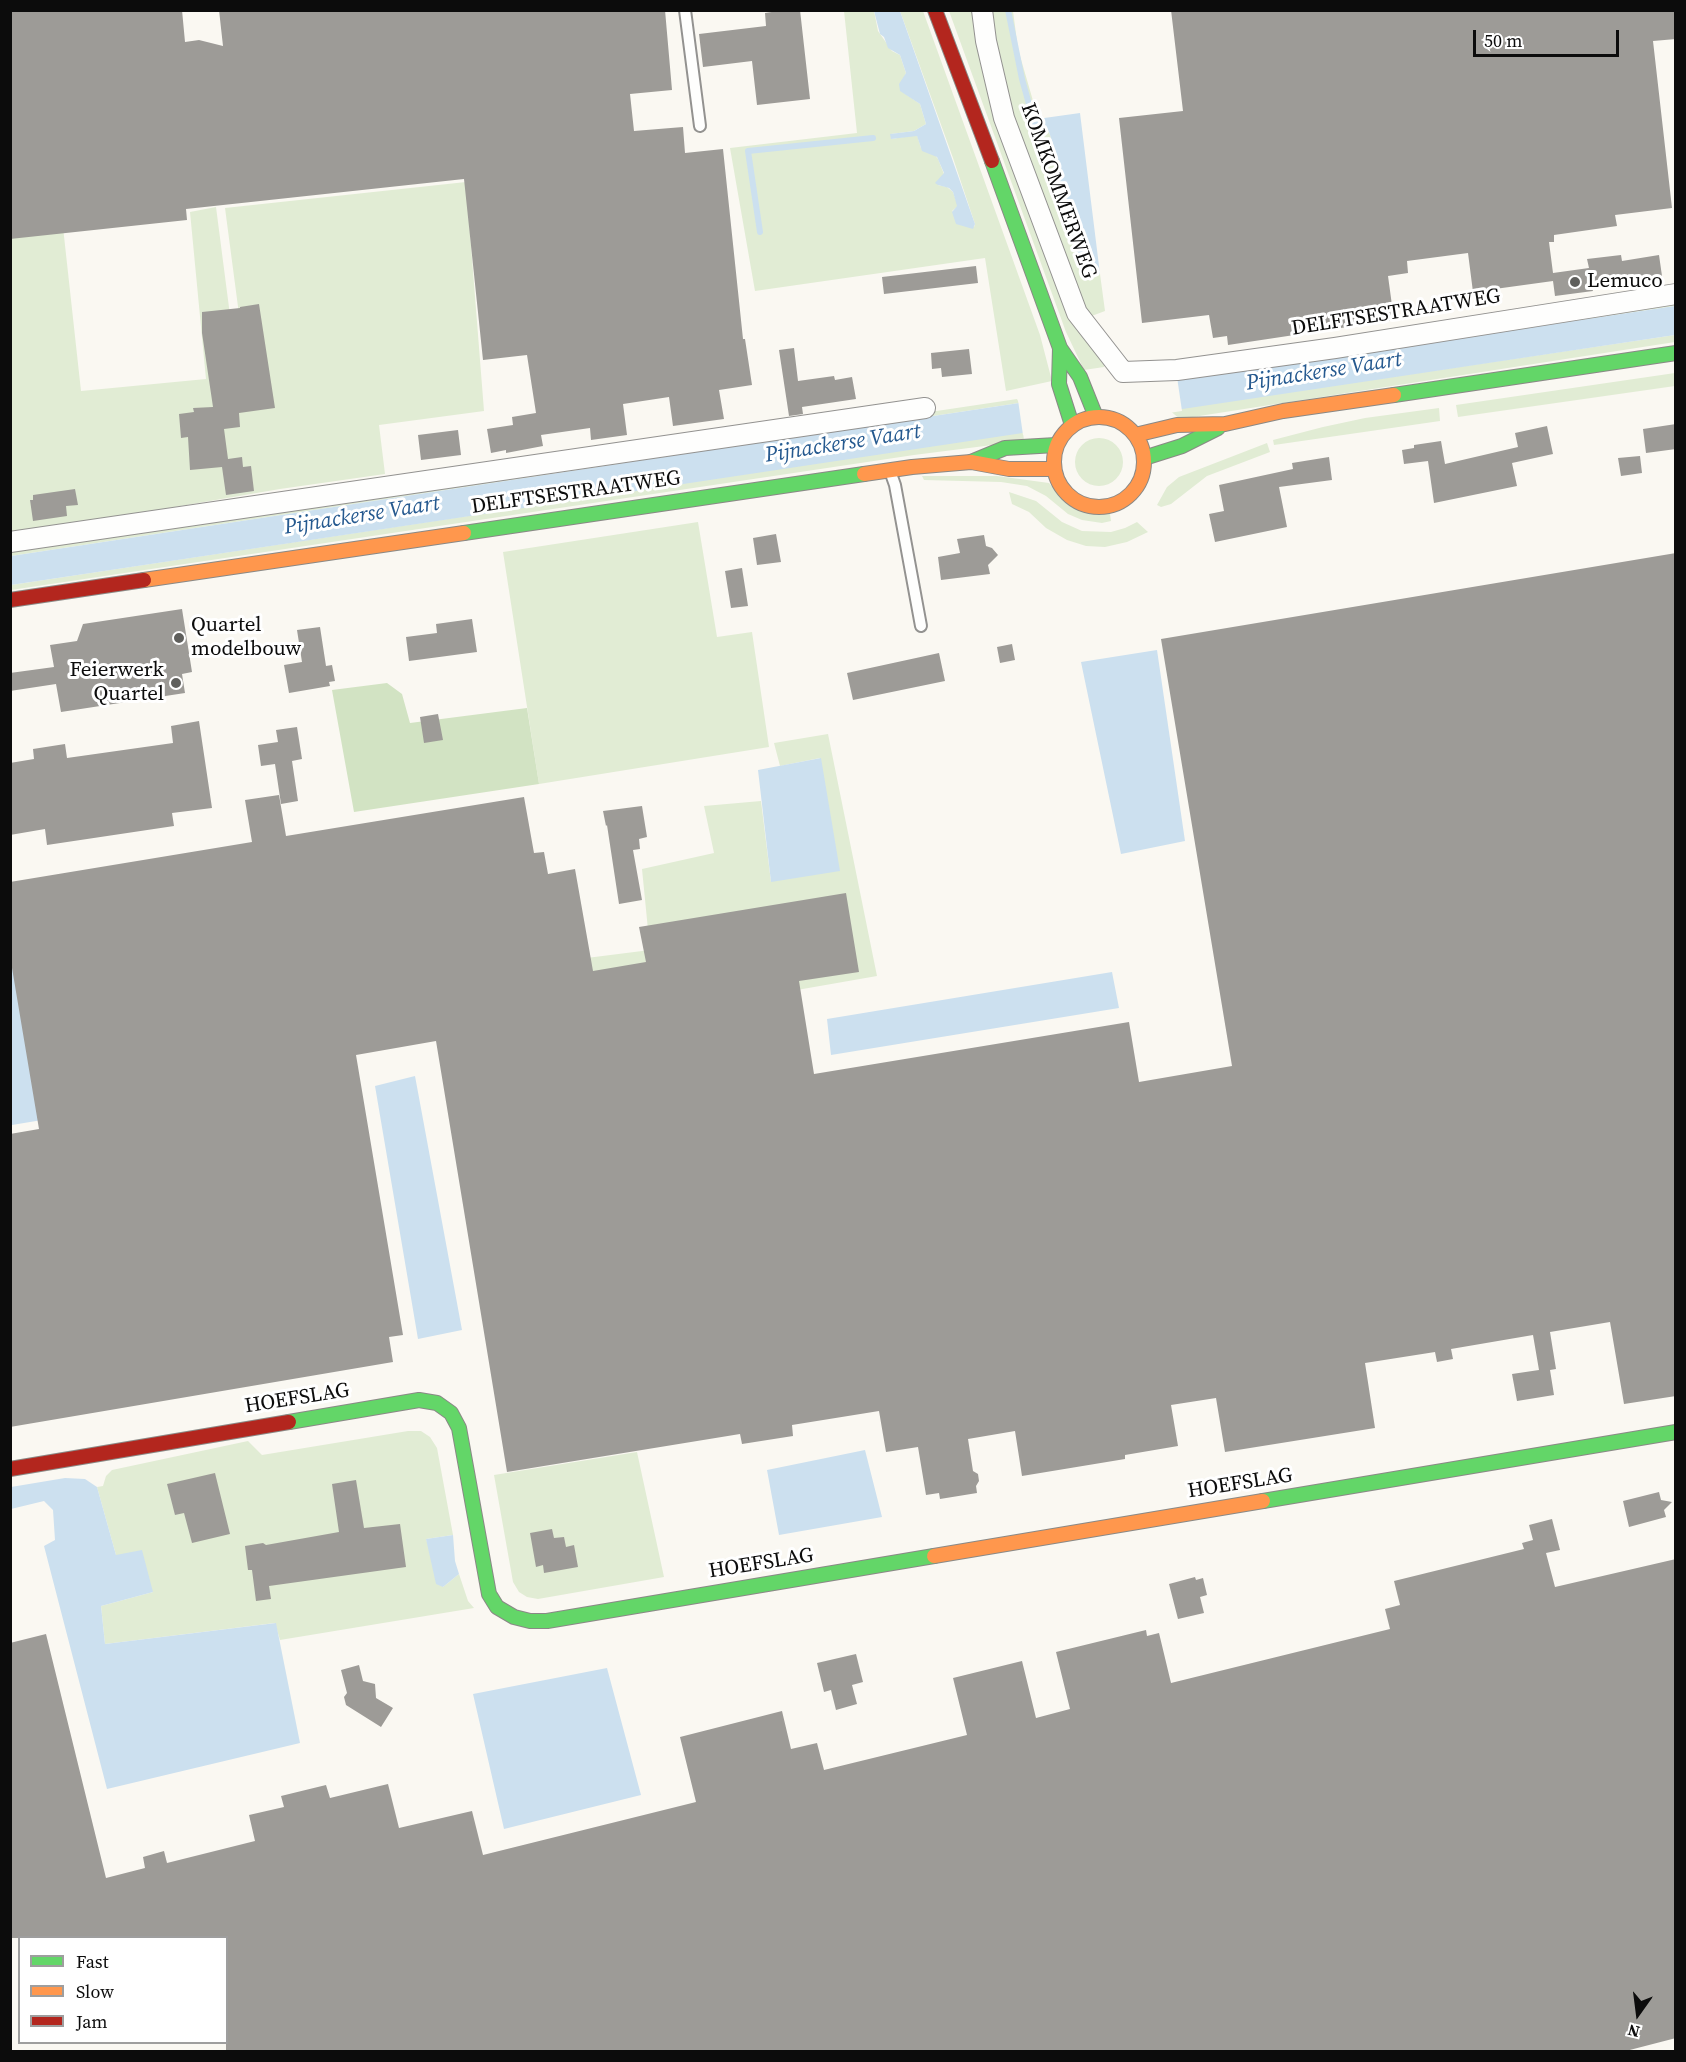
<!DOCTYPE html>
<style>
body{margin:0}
#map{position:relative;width:1686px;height:2062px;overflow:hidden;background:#faf8f2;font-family:"Source Serif 4",serif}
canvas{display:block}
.frame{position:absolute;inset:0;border:12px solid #0c0c0c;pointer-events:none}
.legend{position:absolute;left:18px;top:1936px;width:210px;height:108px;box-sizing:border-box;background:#fff;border:2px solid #9e9e9e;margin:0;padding:8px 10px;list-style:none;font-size:18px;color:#0c0c0c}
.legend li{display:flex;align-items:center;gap:12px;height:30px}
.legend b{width:30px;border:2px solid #9e9e9e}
.north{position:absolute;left:1608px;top:1984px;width:60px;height:60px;-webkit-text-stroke:4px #fff;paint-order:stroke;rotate:194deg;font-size:16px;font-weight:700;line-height:24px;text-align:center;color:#0c0c0c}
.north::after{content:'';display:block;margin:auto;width:21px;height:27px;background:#0c0c0c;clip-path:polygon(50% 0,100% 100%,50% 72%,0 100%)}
.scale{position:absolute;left:1473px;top:30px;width:146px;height:27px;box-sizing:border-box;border:3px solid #0c0c0c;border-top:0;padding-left:8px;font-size:18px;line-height:21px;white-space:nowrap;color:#0c0c0c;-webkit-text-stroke:4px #fff;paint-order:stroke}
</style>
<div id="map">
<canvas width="1686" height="2062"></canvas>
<div class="frame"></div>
<ul class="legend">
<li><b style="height:8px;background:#63d668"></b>Fast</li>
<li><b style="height:8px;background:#ff974d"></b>Slow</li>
<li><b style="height:8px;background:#b3261e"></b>Jam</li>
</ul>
<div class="north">N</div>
<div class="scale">50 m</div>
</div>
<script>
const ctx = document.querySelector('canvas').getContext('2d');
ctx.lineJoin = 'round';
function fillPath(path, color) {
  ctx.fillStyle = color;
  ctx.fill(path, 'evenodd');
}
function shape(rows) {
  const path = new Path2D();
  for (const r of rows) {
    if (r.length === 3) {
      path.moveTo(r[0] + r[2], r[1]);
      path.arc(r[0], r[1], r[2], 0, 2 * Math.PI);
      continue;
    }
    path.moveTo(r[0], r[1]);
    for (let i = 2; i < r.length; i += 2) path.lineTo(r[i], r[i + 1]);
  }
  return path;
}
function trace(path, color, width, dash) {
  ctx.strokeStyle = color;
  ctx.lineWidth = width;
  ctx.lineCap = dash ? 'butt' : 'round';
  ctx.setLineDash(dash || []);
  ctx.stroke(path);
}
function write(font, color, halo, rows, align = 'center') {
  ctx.font = font + ' "Source Serif 4",serif';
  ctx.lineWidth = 6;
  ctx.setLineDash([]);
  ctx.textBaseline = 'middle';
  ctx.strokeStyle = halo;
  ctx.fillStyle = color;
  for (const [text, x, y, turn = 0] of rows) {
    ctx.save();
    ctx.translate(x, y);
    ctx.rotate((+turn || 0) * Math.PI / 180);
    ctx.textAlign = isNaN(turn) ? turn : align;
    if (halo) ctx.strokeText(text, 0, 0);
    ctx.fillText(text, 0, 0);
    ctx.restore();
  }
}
fillPath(shape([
 [844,11,874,11,878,31,892,51,900,55,906,73,900,90,920,104,926,124,914,131,891,134,891,139,917,135,921,148,935,155,938,159,944,174,938,185,947,187,953,192,958,206,952,211,974,227,975,224,953,158,900,11,923,11,1040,335,1052,381,1006,391,985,258,755,291,730,148,857,133],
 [949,11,974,11,1105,365,1104,367,1084,370,1066,332],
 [989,11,1013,11,1018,49,1038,118,1030,120,1040,131,1046,130,1049,132,1063,175,1067,212,1077,217,1080,234,1071,235,1081,263,1086,270,1092,274,1100,274,1105,311,1089,317,1015,123,1003,81],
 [466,182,484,411,379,425,385,474,280,489,11,535,11,234,63,227,81,391,206,379,190,212,216,207,238,377,247,375,225,208],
 [1675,301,1675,306,1177,380,1181,408,1675,335,1675,342,1180,419,1141,387,1146,379],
 [1675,373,1675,386,1458,417,1456,405],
 [1017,399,1019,403,11,556,11,549],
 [1439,408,1440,421,1274,445,1273,440,1323,427,1365,418],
 [1023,432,1024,441,914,455,11,590,11,585],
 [1099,462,24],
 [1267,443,1270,452,1207,476,1171,504,1161,507,1157,505,1167,487,1179,477],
 [922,476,997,476,1049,483,1064,501,1072,506,1089,513,1110,514,1111,521,1102,523,1082,520,1068,514,1046,496,1027,486,1001,482,924,480],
 [1009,492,1036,501,1062,522,1082,531,1111,532,1125,528,1137,522,1148,532,1127,542,1105,547,1086,546,1067,540,1046,528,1029,512,1012,504],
 [698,522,717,637,752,632,769,747,539,784,503,552],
 [828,734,877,976,557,1032,547,963,650,950,642,869,714,853,704,806,761,801,771,882,820,758,780,766,774,743],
 [408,1431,421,1431,430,1437,437,1448,453,1535,426,1539,443,1587,459,1574,468,1601,474,1608,280,1640,275,1623,105,1644,101,1606,153,1592,116,1555,97,1487,103,1486,106,1476,112,1470,248,1441,262,1455],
 [637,1452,664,1577,538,1599,527,1597,519,1592,513,1582,494,1475]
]), '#e1ecd4');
fillPath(shape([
 [387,683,402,694,410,723,527,708,539,784,354,812,332,690]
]), '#d2e3c3');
fillPath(shape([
 [874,11,900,11,975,224,973,229,956,224,952,212,957,206,953,192,949,188,938,185,935,183,944,173,937,157,922,151,917,136,891,139,890,134,914,131,926,124,920,104,900,91,899,84,906,73,900,55,888,48,884,37,880,34],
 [1080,113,1100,274,1091,274,1086,270,1081,263,1070,235,1080,233,1077,217,1067,212,1065,208,1058,184,1063,175,1049,132,1046,130,1035,130,1030,120],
 [1675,306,1675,335,11,585,11,556,1019,403],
 [1157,650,1185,841,1121,854,1081,662],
 [821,758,840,871,771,882,758,770],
 [10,927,42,1120,12,1125,10,1116],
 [1112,972,1119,1008,831,1055,827,1019],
 [415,1076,462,1330,418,1339,375,1086],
 [865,1450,882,1517,779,1535,767,1470],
 [65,1478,85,1479,97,1487,116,1555,142,1550,153,1592,101,1606,105,1644,276,1623,300,1743,107,1789,44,1546,55,1540,53,1510,44,1501,11,1509,11,1487],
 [453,1535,455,1561,459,1574,443,1587,436,1584,426,1539],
 [607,1668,641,1795,504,1829,473,1694]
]), '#cce0ef');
fillPath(shape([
 [1177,377,1182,411,1023,435,1018,400]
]), '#faf8f2');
trace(shape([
 [1008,10,1022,79,1034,122],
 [760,232,748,151,873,138]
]), '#cce0ef', 6);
fillPath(shape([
 [10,10,182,10,185,42,199,40,223,46,219,10,665,10,672,90,630,94,634,131,683,127,685,153,723,149,743,339,745,339,752,385,719,390,724,419,673,426,669,397,623,404,627,435,591,440,590,428,541,435,543,446,506,453,506,450,491,453,487,429,513,425,512,417,536,413,527,355,483,360,464,179,186,209,187,220,10,239],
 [785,10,800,10,810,99,757,105,752,61,703,67,699,34,766,26,765,13],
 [1171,10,1676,10,1676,39,1653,41,1672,208,1615,215,1617,226,1554,235,1554,242,1549,242,1553,273,1589,268,1587,259,1621,255,1622,261,1659,255,1662,276,1604,285,1592,288,1593,291,1555,296,1553,281,1473,292,1468,253,1407,261,1408,273,1388,276,1394,320,1228,345,1227,336,1213,338,1209,315,1142,323,1119,118,1183,111],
 [976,266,978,283,884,294,882,277],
 [259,304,275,408,239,413,240,427,224,429,228,459,242,457,243,467,251,466,254,491,226,495,222,467,190,470,188,437,181,438,179,414,194,412,193,408,213,407,202,333,202,312,240,308,240,307],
 [794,348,798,381,834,376,835,380,852,377,856,399,802,407,803,414,789,416,779,350],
 [969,349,972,374,942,377,941,368,932,369,931,353],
 [1676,424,1676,449,1646,453,1643,429],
 [1547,426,1553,454,1512,463,1517,486,1434,503,1428,461,1404,464,1402,450,1414,448,1414,445,1441,441,1445,464,1518,447,1515,433],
 [458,430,461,455,421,460,418,435],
 [1640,456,1642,473,1621,476,1618,458],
 [1329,457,1332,480,1279,487,1287,527,1215,542,1209,514,1224,511,1219,485,1293,469,1292,463],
 [75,489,78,505,66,506,67,516,33,521,30,500,33,500,33,495],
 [776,534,781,562,757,565,753,538],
 [984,535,986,546,992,548,998,555,988,565,990,574,941,580,938,557,960,553,957,539],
 [1676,553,1676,1396,1624,1404,1610,1322,1550,1332,1556,1369,1550,1370,1554,1395,1517,1401,1512,1374,1539,1370,1533,1335,1451,1349,1453,1359,1437,1362,1435,1352,1365,1363,1375,1428,1225,1452,1216,1398,1171,1405,1178,1446,1125,1455,1125,1459,1022,1476,1015,1431,968,1439,973,1471,978,1474,979,1481,976,1486,977,1493,940,1499,939,1493,926,1495,918,1447,886,1452,879,1411,792,1425,793,1436,742,1444,740,1434,507,1472,436,1041,356,1055,403,1335,389,1337,393,1362,10,1427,10,1134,39,1129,10,956,10,882,252,842,245,800,279,795,286,836,524,797,534,853,544,852,548,874,575,869,593,971,646,962,639,927,846,893,859,972,799,981,814,1074,1129,1022,1139,1082,1232,1066,1161,639],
 [742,568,748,606,731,608,725,571],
 [182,609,192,672,182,674,185,693,61,712,56,684,10,691,10,673,54,667,50,645,77,641,83,624],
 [472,619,477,652,409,661,406,637,437,633,436,624],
 [320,627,326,666,332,665,335,681,329,682,330,686,289,693,284,665,302,662,297,630],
 [1012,644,1015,660,1000,663,997,647],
 [939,653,945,681,853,700,847,673],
 [438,714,443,740,424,743,420,717],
 [199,721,212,808,172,813,174,826,47,845,45,829,10,835,10,763,34,759,33,749,65,744,67,758,173,743,171,726],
 [297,727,302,759,292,761,298,801,281,804,275,764,261,766,258,745,278,742,276,730],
 [642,806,647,837,639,839,640,849,633,850,642,900,619,904,607,825,606,826,603,811],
 [215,1473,230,1534,192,1543,184,1513,175,1515,167,1484],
 [356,1480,364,1528,400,1524,406,1567,269,1586,271,1599,256,1601,252,1570,248,1570,245,1546,263,1543,266,1545,339,1532,332,1484],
 [1659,1492,1661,1500,1672,1502,1664,1510,1666,1517,1629,1527,1623,1501],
 [1552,1519,1560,1550,1546,1553,1555,1587,1676,1559,1676,2038,1622,2052,226,2052,226,1938,10,1938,10,1643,46,1634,106,1878,145,1868,143,1857,164,1851,167,1863,255,1841,249,1815,284,1807,281,1796,326,1785,330,1798,388,1784,399,1828,472,1811,483,1855,696,1802,680,1737,782,1711,791,1749,817,1743,824,1770,967,1735,953,1678,1022,1661,1036,1718,1070,1709,1056,1652,1146,1630,1147,1636,1159,1633,1171,1683,1390,1629,1385,1609,1400,1605,1394,1581,1524,1549,1522,1543,1533,1540,1529,1525],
 [552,1529,554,1538,564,1537,566,1547,574,1545,578,1567,544,1573,543,1565,536,1567,530,1533],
 [1195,1577,1196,1580,1203,1578,1207,1595,1200,1597,1204,1613,1178,1619,1169,1584],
 [856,1654,863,1682,852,1685,857,1704,836,1710,831,1690,824,1692,817,1663],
 [359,1665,363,1681,375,1684,376,1698,393,1708,381,1727,346,1705,344,1697,347,1693,341,1670]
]), '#9d9b97');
const lane = shape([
 [685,10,700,126],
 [890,471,895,485,921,626]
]);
const street = shape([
 [982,10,986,41,1004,118,1077,313,1123,372,1177,370,1335,348,1676,294],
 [10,542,925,408]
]);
const fast = shape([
 [992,161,1060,348,1080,377,1096,417],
 [1060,348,1059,384,1072,425],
 [1394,395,1676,353],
 [1144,458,1182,446,1218,428],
 [971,462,1005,448,1056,445],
 [464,533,864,474],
 [289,1422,419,1400,437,1403,451,1413,459,1428,489,1594,497,1607,514,1617,530,1621,547,1621,934,1556],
 [1263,1501,1676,1432]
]);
const slow = shape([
 [1099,462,45],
 [1135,435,1177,425,1225,424,1283,411,1394,395],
 [864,474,912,467,971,462,1009,469,1054,469],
 [144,580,464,533],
 [934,1556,1263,1501]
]);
const jam = shape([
 [935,10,992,161],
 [10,600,144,580],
 [10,1469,289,1422]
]);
trace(lane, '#939290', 14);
trace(street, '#939290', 22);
trace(fast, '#8a8986', 16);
trace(slow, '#8a8986', 16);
trace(jam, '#8a8986', 16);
trace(lane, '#fefefd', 10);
trace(street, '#fefefd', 20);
trace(fast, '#63d668', 14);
trace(slow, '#ff974d', 14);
trace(jam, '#b3261e', 14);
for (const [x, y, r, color] of [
 [1575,282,6,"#5f5f5c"],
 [179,638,6,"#5f5f5c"],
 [176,683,6,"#5f5f5c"]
]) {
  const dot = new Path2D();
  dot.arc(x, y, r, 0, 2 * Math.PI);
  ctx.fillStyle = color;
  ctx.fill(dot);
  trace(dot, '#fff', 2);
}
write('21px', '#0c0c0c', '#fff', [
 ["KOMKOMMERWEG",1058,191,70],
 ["DELFTSESTRAATWEG",1396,313,-9],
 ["DELFTSESTRAATWEG",576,493,-8],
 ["HOEFSLAG",297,1399,-9],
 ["HOEFSLAG",1240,1484,-9],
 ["HOEFSLAG",761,1564,-9]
]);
write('21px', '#0c0c0c', '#fff', [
 ["Lemuco",1587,282],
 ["Quartel",191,626],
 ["modelbouw",191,650],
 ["Feierwerk",164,671,"right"],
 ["Quartel",164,695,"right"]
], 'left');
write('italic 22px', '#25598f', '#fff', [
 ["Pijnackerse Vaart",1324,372,-9],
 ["Pijnackerse Vaart",843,444,-9],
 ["Pijnackerse Vaart",362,516,-9]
]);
</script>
